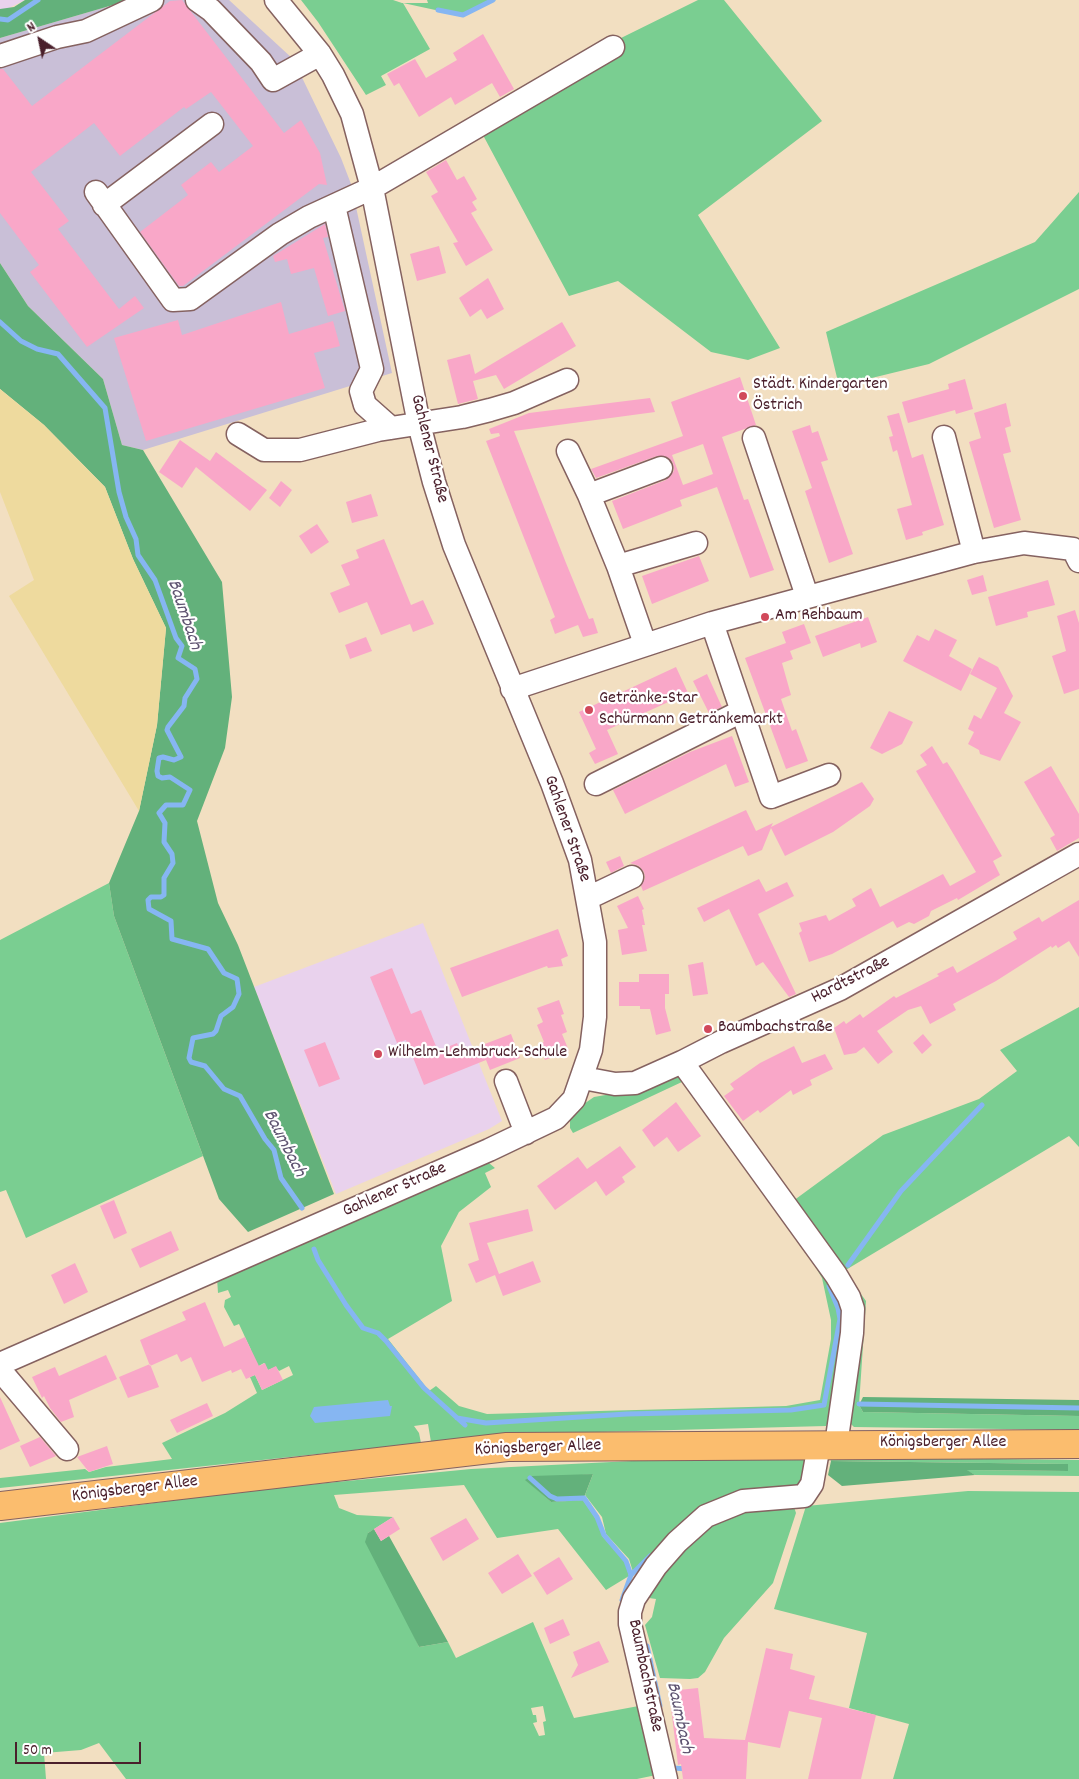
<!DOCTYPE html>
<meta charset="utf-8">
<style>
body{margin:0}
#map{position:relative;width:1079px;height:1779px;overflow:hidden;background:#f2dfc1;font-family:Dekko,sans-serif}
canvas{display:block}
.north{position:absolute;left:15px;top:15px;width:50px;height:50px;-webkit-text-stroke:4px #fff;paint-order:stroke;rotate:326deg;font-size:14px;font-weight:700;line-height:20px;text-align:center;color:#4a1f2b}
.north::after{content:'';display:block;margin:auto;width:18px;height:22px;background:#4a1f2b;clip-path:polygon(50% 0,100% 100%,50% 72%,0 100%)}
.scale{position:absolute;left:15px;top:1742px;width:126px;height:22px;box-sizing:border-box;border:2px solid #4a1f2b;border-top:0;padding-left:6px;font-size:15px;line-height:18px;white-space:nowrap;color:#4a1f2b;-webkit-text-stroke:4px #fff;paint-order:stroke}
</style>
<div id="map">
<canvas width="1079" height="1779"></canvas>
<div class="north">N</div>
<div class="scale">50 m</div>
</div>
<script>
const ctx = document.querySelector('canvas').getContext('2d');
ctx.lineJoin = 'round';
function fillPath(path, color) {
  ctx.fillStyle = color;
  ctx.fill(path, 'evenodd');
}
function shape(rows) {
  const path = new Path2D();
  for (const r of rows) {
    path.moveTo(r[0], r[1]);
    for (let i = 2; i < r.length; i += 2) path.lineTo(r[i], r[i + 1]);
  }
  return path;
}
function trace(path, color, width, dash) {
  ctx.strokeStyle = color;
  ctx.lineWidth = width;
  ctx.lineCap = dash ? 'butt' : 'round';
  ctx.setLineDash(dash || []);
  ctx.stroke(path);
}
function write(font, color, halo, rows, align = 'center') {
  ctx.font = font + ' Dekko,sans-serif';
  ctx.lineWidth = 4.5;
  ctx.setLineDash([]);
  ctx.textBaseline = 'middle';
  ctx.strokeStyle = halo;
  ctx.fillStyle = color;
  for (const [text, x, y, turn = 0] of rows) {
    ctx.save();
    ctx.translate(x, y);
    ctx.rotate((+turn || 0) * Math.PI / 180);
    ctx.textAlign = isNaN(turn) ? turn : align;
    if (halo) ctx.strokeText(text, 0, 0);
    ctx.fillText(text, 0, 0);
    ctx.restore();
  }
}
fillPath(shape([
 [0,0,25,0,7,9,0,9],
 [423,923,502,1121,489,1129,336,1194,254,987]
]), '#e9d2ed');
fillPath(shape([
 [130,0,229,0,293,59,341,158,351,184,392,373,143,450,122,445,103,379,28,306,0,263,0,38]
]), '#c9bfd7');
fillPath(shape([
 [301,0,393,0,402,3,428,3,427,0,496,0,463,16,403,3,430,49,381,76,386,85,366,95,318,22],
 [698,0,724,0,822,121,698,215,780,348,748,360,711,352,618,281,569,296,476,122,619,39],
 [1079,192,1079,289,929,364,839,386,826,332,1035,242],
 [109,883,114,916,203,1156,26,1238,6,1190,0,1192,0,940],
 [1079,1007,1079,1147,1069,1136,844,1271,866,1301,859,1405,863,1412,1079,1416,1079,1430,854,1427,849,1422,858,1316,793,1201,883,1135,979,1099,1017,1071,1000,1050],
 [676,1072,685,1073,690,1078,841,1291,848,1315,847,1336,832,1414,826,1426,598,1432,431,1442,428,1424,414,1426,419,1433,421,1443,0,1488,0,1478,85,1469,89,1472,106,1467,172,1459,162,1443,225,1413,257,1393,250,1377,255,1375,262,1390,293,1375,289,1366,279,1371,276,1367,268,1370,264,1363,255,1368,247,1352,251,1350,239,1324,234,1326,224,1307,225,1300,231,1297,228,1290,218,1293,217,1278,481,1162,489,1163,495,1168,485,1173,491,1187,459,1212,441,1246,452,1301,388,1339,429,1391,436,1386,459,1406,487,1414,786,1406,820,1400,831,1339,831,1320,822,1278,803,1246,684,1081,573,1133,570,1128,570,1120,578,1108,594,1097,640,1089],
 [830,1457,1079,1460,1079,1476,975,1475,966,1470,1068,1471,1068,1464,831,1461],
 [805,1458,807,1463,803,1479,797,1487,727,1495,694,1512,633,1572,629,1559,606,1534,602,1517,585,1495,593,1474,526,1480,551,1502,583,1500,596,1519,603,1537,625,1562,629,1576,606,1590,558,1529,497,1538,464,1485,334,1495,339,1508,357,1515,393,1517,368,1533,419,1647,448,1642,456,1658,533,1622,574,1718,644,1705,661,1774,637,1779,126,1779,99,1743,81,1750,44,1753,46,1779,0,1779,0,1523,254,1490,471,1469,672,1459],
 [543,1706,546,1721,543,1722,545,1735,539,1736,533,1723,537,1722,536,1715,533,1715,531,1708],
 [968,1491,1079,1492,1079,1779,893,1779,909,1724,849,1708,867,1633,774,1609,806,1506],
 [794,1507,796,1513,773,1583,724,1638,705,1672,698,1678,690,1679,660,1678,645,1625,652,1617,656,1599,642,1597,705,1526,732,1512]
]), '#7ace91');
fillPath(shape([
 [25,0,130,0,0,38,0,9,14,7],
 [0,263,28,306,103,379,122,445,143,450,222,582,232,697,225,748,197,821,218,903,238,945,334,1194,248,1232,219,1199,114,916,109,883,139,811,157,725,166,628,133,559,105,487,44,425,0,389],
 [863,1397,1079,1400,1079,1416,863,1412,859,1405],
 [831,1461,1068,1464,1068,1471,967,1470,975,1475,842,1486,828,1475],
 [593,1474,583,1500,551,1502,525,1480,532,1476],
 [374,1529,381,1541,389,1536,448,1642,419,1647,365,1542,368,1533]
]), '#63b17b');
fillPath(shape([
 [0,389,44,425,105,487,133,559,166,628,157,725,139,811,9,596,34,580,0,492]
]), '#eeda9e');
fillPath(shape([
 [388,1400,390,1406,392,1406,390,1416,315,1423,310,1416,314,1407]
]), '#86b6f2');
trace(shape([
 [438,10,463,15,493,0],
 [0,19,8,20,38,0],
 [0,322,21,341,37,349,58,354,105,408,119,492,126,517,136,539,138,555,155,580,176,638,182,646,178,658,195,669,197,679,185,698,184,706,168,727,167,730,181,757,174,760,163,757,159,758,157,771,158,776,162,778,170,777,190,790,183,805,166,805,159,813,165,823,164,842,172,854,173,863,164,878,164,895,161,897,151,897,148,900,149,909,171,921,172,939,208,949,224,973,237,979,239,994,233,1007,221,1016,216,1031,213,1034,193,1038,189,1058,191,1062,205,1066,224,1089,240,1096,265,1139,274,1150,281,1178,302,1208],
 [314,1249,318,1260,346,1305,363,1328,378,1333,386,1341,424,1388,465,1425],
 [848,1265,901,1191,982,1105],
 [859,1404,1079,1408],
 [457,1418,486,1423,627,1414,791,1410,824,1405,840,1319,838,1308,829,1286],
 [530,1478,550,1496,557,1499,584,1498,597,1517,604,1535,626,1561,631,1575,622,1600],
 [631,1575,650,1556],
 [647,1646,660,1706],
 [672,1763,674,1768,687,1769]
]), '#86b6f2', 5);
fillPath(shape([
 [182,0,284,133,301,120,320,153,327,185,319,184,183,286,179,286,140,232,188,195,181,185,211,162,219,172,253,146,211,92,186,109,184,107,120,156,94,123,31,172,69,221,58,229,119,309,135,296,144,308,87,347,30,272,39,265,0,213,0,69,3,69,32,106,170,1],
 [483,34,514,89,500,97,492,83,455,105,451,97,419,117,399,83,394,86,387,74,415,59,426,78,457,60,453,53],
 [446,160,457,180,464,176,477,199,472,202,477,210,471,213,493,250,466,266,453,243,458,242,431,196,438,192,426,172],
 [325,224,328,237,323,238,345,311,328,316,314,268,291,274,287,259,275,262,273,256],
 [439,246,446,273,417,281,410,254],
 [488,278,504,309,487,319,481,309,470,317,459,298],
 [281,302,289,334,333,321,340,346,314,353,325,388,146,441,114,338,178,320,182,335],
 [562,322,576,346,504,389,496,375,473,381,478,399,458,404,447,360,470,354,475,374],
 [740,377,756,425,722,437,744,500,748,499,774,570,750,578,717,487,680,500,682,506,623,529,612,501,666,480,674,471,673,463,669,458,657,456,596,478,591,469,683,436,671,402],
 [703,444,713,474,683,485,672,455],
 [965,379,973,409,956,414,955,410,908,423,902,402,949,389,948,384],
 [650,398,655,412,514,431,566,563,589,619,593,618,598,633,583,637,578,625,555,634,550,620,555,617,486,441,500,436,499,433,491,434,489,429,529,413],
 [1006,403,1011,426,1005,428,1011,452,1003,454,1021,520,994,528,969,442,981,438,974,413],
 [899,413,912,458,923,454,944,525,922,532,923,535,906,540,897,509,912,505,897,450,893,452,889,437,893,436,887,416],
 [810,425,812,433,818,431,828,460,821,462,853,554,829,563,805,491,812,488,792,431],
 [180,440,210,461,216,452,267,490,250,511,196,467,182,488,159,472],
 [281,481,292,490,280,507,269,498],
 [371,494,378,516,352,523,346,502],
 [317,524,329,542,311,554,299,536],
 [384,539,411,605,423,600,434,624,413,632,410,624,381,635,367,602,339,613,330,593,350,585,341,565,359,558,356,550],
 [699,556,709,581,652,604,642,576],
 [983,575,987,591,972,595,967,580],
 [1048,580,1055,605,1027,612,1028,617,996,626,988,597],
 [1075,610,1079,623,1079,689,1064,694,1052,656,1066,651,1057,616],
 [868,617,877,642,861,648,860,643,823,657,815,636],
 [804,624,811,643,790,651,793,659,782,663,791,695,781,699,792,731,796,729,808,761,786,769,745,658,786,643,782,632],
 [935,629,957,640,949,656,972,669,961,691,903,661,917,635,929,641],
 [366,637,372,651,350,659,345,645],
 [979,657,998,667,1013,696,1004,713,1021,722,1000,761,980,754,979,750,968,744,974,732,968,729,974,715,981,719,997,688,970,674],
 [676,667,688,693,607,730,618,754,595,764,589,753,596,749,579,712],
 [707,674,722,707,709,713,693,681],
 [889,711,913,722,902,744,882,754,870,748],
 [732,736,749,782,735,787,726,764,625,814,613,790,690,752],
 [932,746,943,764,947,762,953,771,1002,856,993,861,1000,875,958,900,957,898,931,911,929,916,914,924,909,922,897,928,893,921,832,954,809,962,799,933,802,931,799,923,826,915,829,921,856,906,852,899,871,888,880,907,943,874,950,886,976,872,916,771,927,765,920,755],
 [1051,766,1079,814,1079,838,1057,851,1050,838,1055,835,1024,782],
 [862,782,874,799,870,806,833,832,785,856,771,828,762,850,748,856,743,846,643,891,641,886,645,878,644,872,639,866,630,863,746,810,756,831,773,823,771,827],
 [620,856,624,866,611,873,606,862],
 [759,879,766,892,787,882,794,896,758,914,796,994,789,997,763,962,756,966,729,909,704,922,697,908],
 [638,896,644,909,642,910,645,925,642,925,647,951,622,955,618,930,628,928,617,906],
 [1079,900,1079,957,1069,941,1058,948,1056,945,1052,948,1051,946,996,981,953,1004,956,1010,930,1024,921,1006,908,1010,877,1031,893,1052,878,1064,864,1047,856,1053,844,1055,834,1028,844,1021,846,1024,860,1014,863,1018,894,996,896,998,939,976,937,974,953,966,957,973,1017,939,1013,932,1039,917,1042,922],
 [558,929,568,956,561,959,563,966,548,968,547,966,462,997,450,968],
 [703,962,708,994,693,996,688,965],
 [392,968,411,1014,421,1010,438,1051,457,1043,461,1053,511,1034,520,1058,490,1070,486,1060,424,1085,406,1040,397,1043,370,977],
 [639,974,669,974,669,994,665,994,665,1008,671,1031,656,1035,650,1009,640,1009,640,1006,619,1006,619,982,639,982],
 [559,1000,564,1014,561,1015,567,1032,562,1034,569,1051,545,1060,539,1044,544,1042,537,1025,543,1022,537,1008],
 [923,1034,932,1045,922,1054,913,1043],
 [325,1042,340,1079,319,1087,304,1050],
 [794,1046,802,1063,825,1054,833,1069,810,1080,812,1085,793,1095,791,1090,760,1113,758,1110,743,1121,724,1096,734,1089,730,1084,760,1063],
 [676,1102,701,1136,678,1152,667,1137,654,1147,642,1130],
 [620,1146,636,1167,622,1177,625,1182,606,1196,596,1181,555,1210,537,1186,578,1157,587,1169],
 [114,1200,127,1233,114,1239,100,1206],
 [528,1209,533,1231,487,1243,499,1274,533,1261,541,1282,503,1296,495,1275,476,1283,468,1264,479,1260,469,1223],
 [171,1231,179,1250,140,1268,131,1249],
 [75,1263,88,1292,64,1304,51,1275],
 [205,1302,224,1347,245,1337,259,1366,265,1363,268,1370,276,1366,283,1380,262,1390,255,1375,246,1379,241,1369,232,1373,231,1370,202,1382,191,1357,181,1362,177,1354,150,1366,140,1340,186,1320,182,1312],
 [106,1355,117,1379,69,1400,74,1417,61,1422,50,1408,44,1396,42,1398,32,1377,55,1367,59,1376],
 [150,1364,159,1387,128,1398,119,1377],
 [0,1397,20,1441,0,1450],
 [207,1403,213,1416,177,1433,170,1420],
 [40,1437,56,1456,30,1467,20,1446],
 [107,1446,113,1464,89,1472,77,1457],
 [393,1517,400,1529,381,1541,374,1529],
 [466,1518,479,1539,443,1561,430,1538],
 [518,1554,532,1576,502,1594,488,1573],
 [559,1557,573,1579,547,1595,533,1573],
 [563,1619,570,1635,550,1644,544,1628],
 [599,1641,609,1662,571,1678,578,1665,573,1652],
 [766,1648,793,1654,790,1669,815,1676,809,1699,876,1715,861,1779,808,1779,822,1718,789,1711,780,1748,748,1742,746,1779,683,1779,681,1764,678,1765,669,1691,698,1688,704,1738,745,1740]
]), '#f9a7c8');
const minor = shape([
 [197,0,211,10,261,62,273,80,320,54],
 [0,56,57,37,86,31,152,0],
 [96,192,173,300,190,299,280,234,309,217,372,188,613,47],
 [104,205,212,124],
 [334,206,372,369,361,391,365,405,391,428],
 [238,434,264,450,300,450,378,430,462,417,490,410,514,403,567,380],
 [944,437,974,552],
 [754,438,807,596],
 [568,451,589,495,618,566,645,644],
 [589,495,661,468],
 [618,566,696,543],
 [712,623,771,797,829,775],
 [512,689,712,623,974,552,1024,543,1073,549,1079,561],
 [596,784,742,711],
 [588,898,632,877],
 [682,1062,836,1275,849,1297,853,1309,852,1333,836,1445],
 [583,1078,615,1084,635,1083,682,1062,721,1042,840,989,1079,854],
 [506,1081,526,1133],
 [0,1364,489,1150,556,1118,574,1099,591,1050,595,1017,595,942,580,860,552,783,454,545,434,482,419,424,372,188,352,114,333,75,320,54,276,0],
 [0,1370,67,1449],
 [666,1779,630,1624,630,1612,634,1599,656,1566,677,1542,706,1516,743,1501,804,1496,812,1484,819,1445]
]);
const major = shape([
 [0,1506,507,1447,1079,1444]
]);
trace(minor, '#856260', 25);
trace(major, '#856260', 30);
trace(minor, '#fff', 22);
trace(major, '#fbbd6e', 28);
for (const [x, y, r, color] of [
 [743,396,5,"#d1495b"],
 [765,617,5,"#d1495b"],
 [589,710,5,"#d1495b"],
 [708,1029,5,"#d1495b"],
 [378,1054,5,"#d1495b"]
]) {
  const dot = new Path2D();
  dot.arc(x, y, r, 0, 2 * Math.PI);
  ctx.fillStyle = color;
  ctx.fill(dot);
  trace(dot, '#fff', 2);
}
write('18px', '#4a1f2b', '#fff', [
 ["Städt. Kindergarten",753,386],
 ["Östrich",753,407],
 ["Am Rehbaum",775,617],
 ["Getränke-Star",599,700],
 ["Schürmann Getränkemarkt",599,721],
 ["Baumbachstraße",718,1029],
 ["Wilhelm-Lehmbruck-Schule",388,1054]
], 'left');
write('18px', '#4a1f2b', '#fff', [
 ["Gahlener Straße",428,449,76],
 ["Gahlener Straße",566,829,71],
 ["Hardtstraße",851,981,-27],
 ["Gahlener Straße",395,1191,-24],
 ["Königsberger Allee",943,1444],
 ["Königsberger Allee",538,1449,-2],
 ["Königsberger Allee",135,1490,-7],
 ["Baumbachstraße",644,1676,78]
]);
write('italic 19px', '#5f5471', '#fff', [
 ["Baumbach",183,615,71],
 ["Baumbach",283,1144,63],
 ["Baumbach",678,1718,78]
]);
</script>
